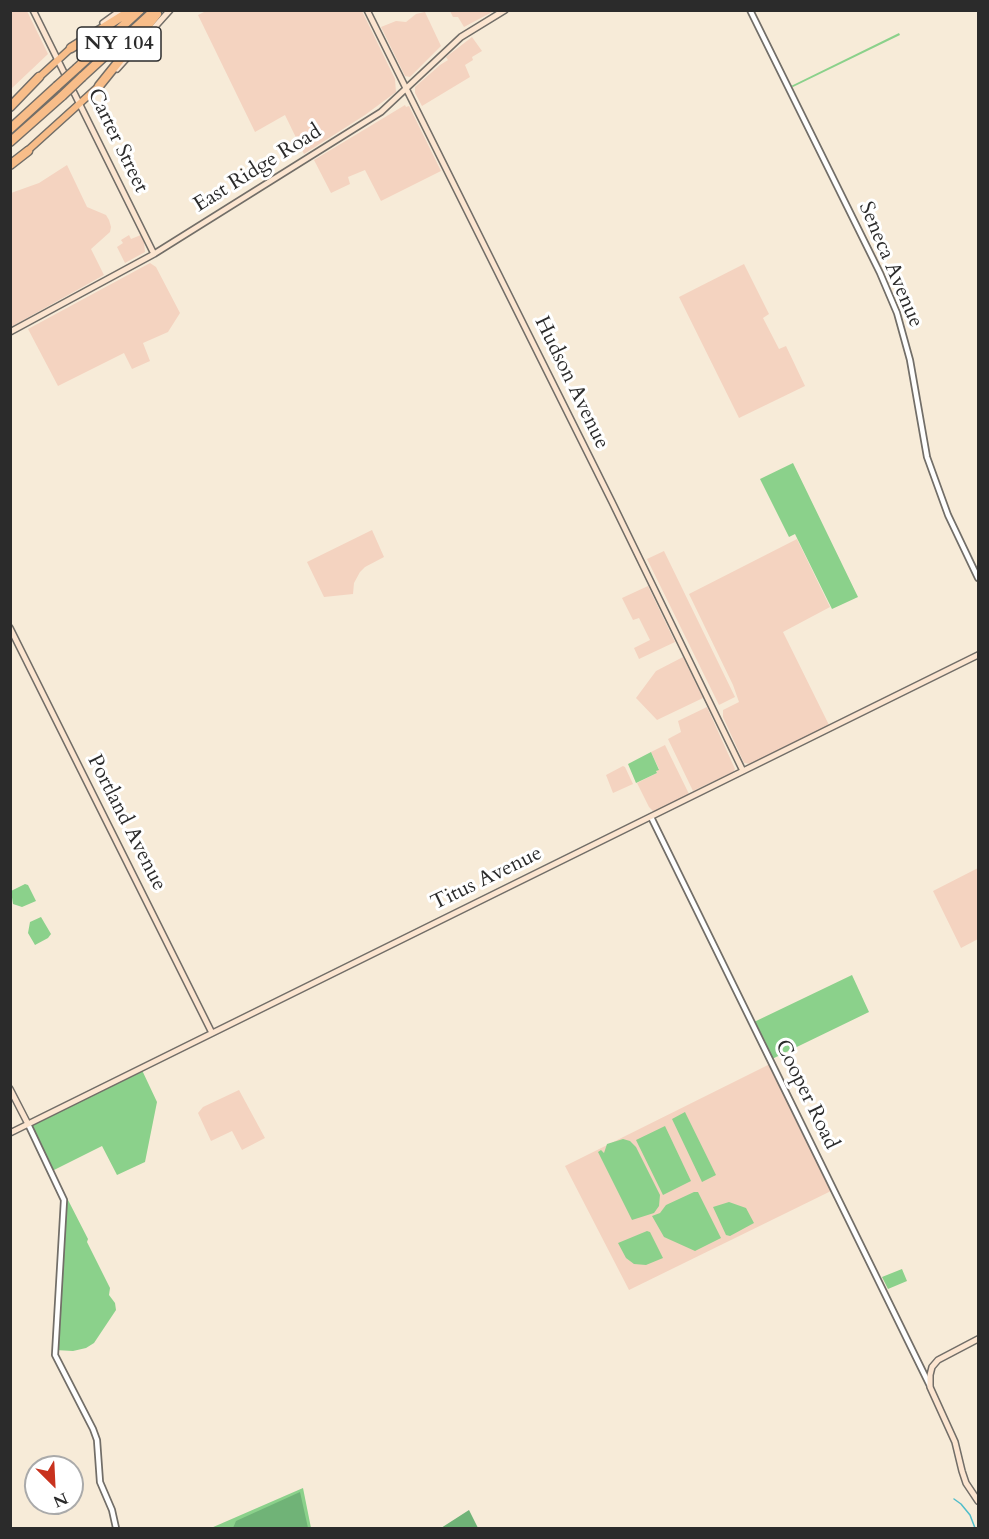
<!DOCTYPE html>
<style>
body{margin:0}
#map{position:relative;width:989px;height:1539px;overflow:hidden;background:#f7ebd8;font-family:Cardo,serif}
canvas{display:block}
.frame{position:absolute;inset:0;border:12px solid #2b2b2b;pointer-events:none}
.north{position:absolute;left:24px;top:1455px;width:60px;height:60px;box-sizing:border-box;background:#fff;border:2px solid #aaa;border-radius:50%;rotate:156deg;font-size:16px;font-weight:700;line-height:24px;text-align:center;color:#2b2b2b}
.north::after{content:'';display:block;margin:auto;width:21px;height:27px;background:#c8321e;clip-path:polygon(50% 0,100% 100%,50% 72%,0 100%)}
</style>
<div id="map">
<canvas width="989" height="1539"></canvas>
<div class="frame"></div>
<div class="north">N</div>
</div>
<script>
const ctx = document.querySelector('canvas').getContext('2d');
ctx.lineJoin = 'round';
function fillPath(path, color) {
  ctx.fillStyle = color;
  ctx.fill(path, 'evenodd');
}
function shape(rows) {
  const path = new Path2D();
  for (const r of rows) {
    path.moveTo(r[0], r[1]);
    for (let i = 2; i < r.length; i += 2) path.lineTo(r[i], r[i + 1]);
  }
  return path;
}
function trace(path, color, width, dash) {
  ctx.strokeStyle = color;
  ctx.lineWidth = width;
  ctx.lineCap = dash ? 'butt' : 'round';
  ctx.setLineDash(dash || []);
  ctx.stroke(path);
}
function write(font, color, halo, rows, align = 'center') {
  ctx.font = font + ' Cardo,serif';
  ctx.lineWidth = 6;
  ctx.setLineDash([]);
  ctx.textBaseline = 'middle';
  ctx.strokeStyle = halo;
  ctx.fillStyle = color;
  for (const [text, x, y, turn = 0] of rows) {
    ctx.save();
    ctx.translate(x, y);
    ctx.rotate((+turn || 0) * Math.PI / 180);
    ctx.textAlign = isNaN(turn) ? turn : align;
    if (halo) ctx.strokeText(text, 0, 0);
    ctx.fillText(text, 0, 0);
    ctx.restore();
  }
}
fillPath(shape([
 [11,10,27,11,48,54,11,89],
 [206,11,362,11,395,79,396,92,365,115,304,154,285,115,255,132,198,15],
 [450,11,494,11,464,27,458,17,453,17],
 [425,12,441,46,410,77,405,76,381,27,396,21,406,22,416,14],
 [472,37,482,51,472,57,473,60,465,65,470,77,422,106,415,93,415,87,440,65,448,60,446,57],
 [405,105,406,107,409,106,441,171,381,201,365,170,348,177,350,184,331,193,314,160],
 [67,165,87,207,106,215,109,220,111,227,110,232,91,249,104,275,11,327,11,193,39,183],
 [129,235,131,239,141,235,144,242,145,252,125,263,117,247,123,243,121,240],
 [150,263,156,267,180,313,168,332,143,343,150,361,132,369,124,353,58,386,28,329],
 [744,264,769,314,763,318,779,349,786,346,805,386,739,418,679,297],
 [372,530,384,557,365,567,360,572,354,583,353,594,324,597,307,562],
 [797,539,830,607,783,632,829,725,750,764,744,763,723,717,723,710,739,702,733,685,689,594],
 [664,551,735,697,719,705,647,559],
 [648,586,675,642,639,659,634,648,650,640,639,618,633,620,622,598],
 [683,657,703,698,657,720,636,698,656,671],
 [707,707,735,769,733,772,693,791,668,739,681,732,678,721],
 [665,745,689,794,654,812,649,807,637,783,657,773,656,771,659,769,651,752],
 [623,766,625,767,633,784,613,793,606,775],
 [978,868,978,939,961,948,933,891],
 [770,1064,831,1191,629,1290,565,1166],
 [239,1090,265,1138,242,1150,232,1131,211,1141,198,1113,203,1107]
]), '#f4d3c0');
fillPath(shape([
 [899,33,900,35,793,87,791,86],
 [793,463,858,597,832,609,795,534,789,537,760,479],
 [651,752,659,770,656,771,657,773,636,783,628,764],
 [25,884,28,885,36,901,22,907,13,904,11,891],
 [41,917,51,934,48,938,35,945,28,933,30,922],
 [852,975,869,1012,772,1059,765,1041,754,1022],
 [141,1068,157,1102,145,1162,117,1175,102,1146,52,1171,28,1124],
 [685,1112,716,1175,702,1182,672,1119],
 [665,1126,691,1181,663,1195,636,1140],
 [623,1139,630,1141,636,1147,660,1195,659,1206,654,1213,632,1220,598,1152,601,1150,604,1153,607,1144],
 [694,1192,698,1192,721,1238,695,1251,664,1237,652,1216,660,1213,666,1205],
 [64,1198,67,1198,88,1239,87,1242,110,1288,109,1295,115,1303,116,1310,94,1343,86,1348,73,1351,55,1350],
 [729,1202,746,1208,754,1223,730,1236,726,1235,713,1207],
 [647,1231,650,1232,663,1258,646,1265,634,1264,626,1258,618,1243],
 [902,1269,907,1281,888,1289,882,1277],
 [303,1488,311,1528,211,1528]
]), '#8bd18b');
fillPath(shape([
 [300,1492,308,1528,233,1528,236,1521],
 [469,1510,478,1528,441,1528]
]), '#70b377');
trace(shape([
 [954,1499,961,1504,970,1515,975,1528]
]), '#50bdca', 1.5);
const tertiary = shape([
 [750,10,880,273,897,313,910,360,927,457,948,515,978,578],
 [651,817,930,1386],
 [28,1124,64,1200,55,1355,93,1429,97,1440,100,1482,112,1510,116,1528]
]);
const secondary = shape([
 [33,10,154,254],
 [367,10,612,502,743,771],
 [103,23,121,10],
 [117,69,170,10],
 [10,332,154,254,381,112,461,37,505,10],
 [10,628,212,1033],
 [10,1089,28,1124],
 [10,1133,978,655],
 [978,1339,938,1360,932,1367,930,1375,930,1387,955,1442,962,1471,966,1483,978,1501]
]);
const primary = shape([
 [36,80,71,48],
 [26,152,99,86]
]);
const motorway = shape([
 [71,48,132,10],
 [77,68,140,10],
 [82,77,155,10],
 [99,86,157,14],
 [10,107,39,77],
 [10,129,57,86],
 [10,142,62,96],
 [10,165,28,151]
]);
trace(tertiary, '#726e68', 8);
trace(secondary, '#726e68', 8);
trace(primary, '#726e68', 9);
trace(motorway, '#726e68', 11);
trace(tertiary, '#fff', 4.5);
trace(secondary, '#fce5d0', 5);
trace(primary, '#f8bd89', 6);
trace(motorway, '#f8bd89', 8);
const motorwayBridge = shape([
 [57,86,77,68],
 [62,96,82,77]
]);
trace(motorwayBridge, '#726e68', 11, []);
trace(motorwayBridge, '#f8bd89', 8);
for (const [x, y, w] of [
 [119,44,84]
]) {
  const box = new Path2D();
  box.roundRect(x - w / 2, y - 17, w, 34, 4.5);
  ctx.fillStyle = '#fff';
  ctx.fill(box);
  trace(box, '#2b2b2b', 1.5);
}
write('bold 20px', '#2b2b2b', null, [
 ["NY 104",119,44]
]);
write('21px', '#2b2b2b', '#fff', [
 ["Carter Street",117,141,64],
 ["East Ridge Road",258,169,-32],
 ["Seneca Avenue",890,265,67],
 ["Hudson Avenue",571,383,64],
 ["Portland Avenue",126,823,63],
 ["Titus Avenue",487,879,-26],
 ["Cooper Road",806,1095,64]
]);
</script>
